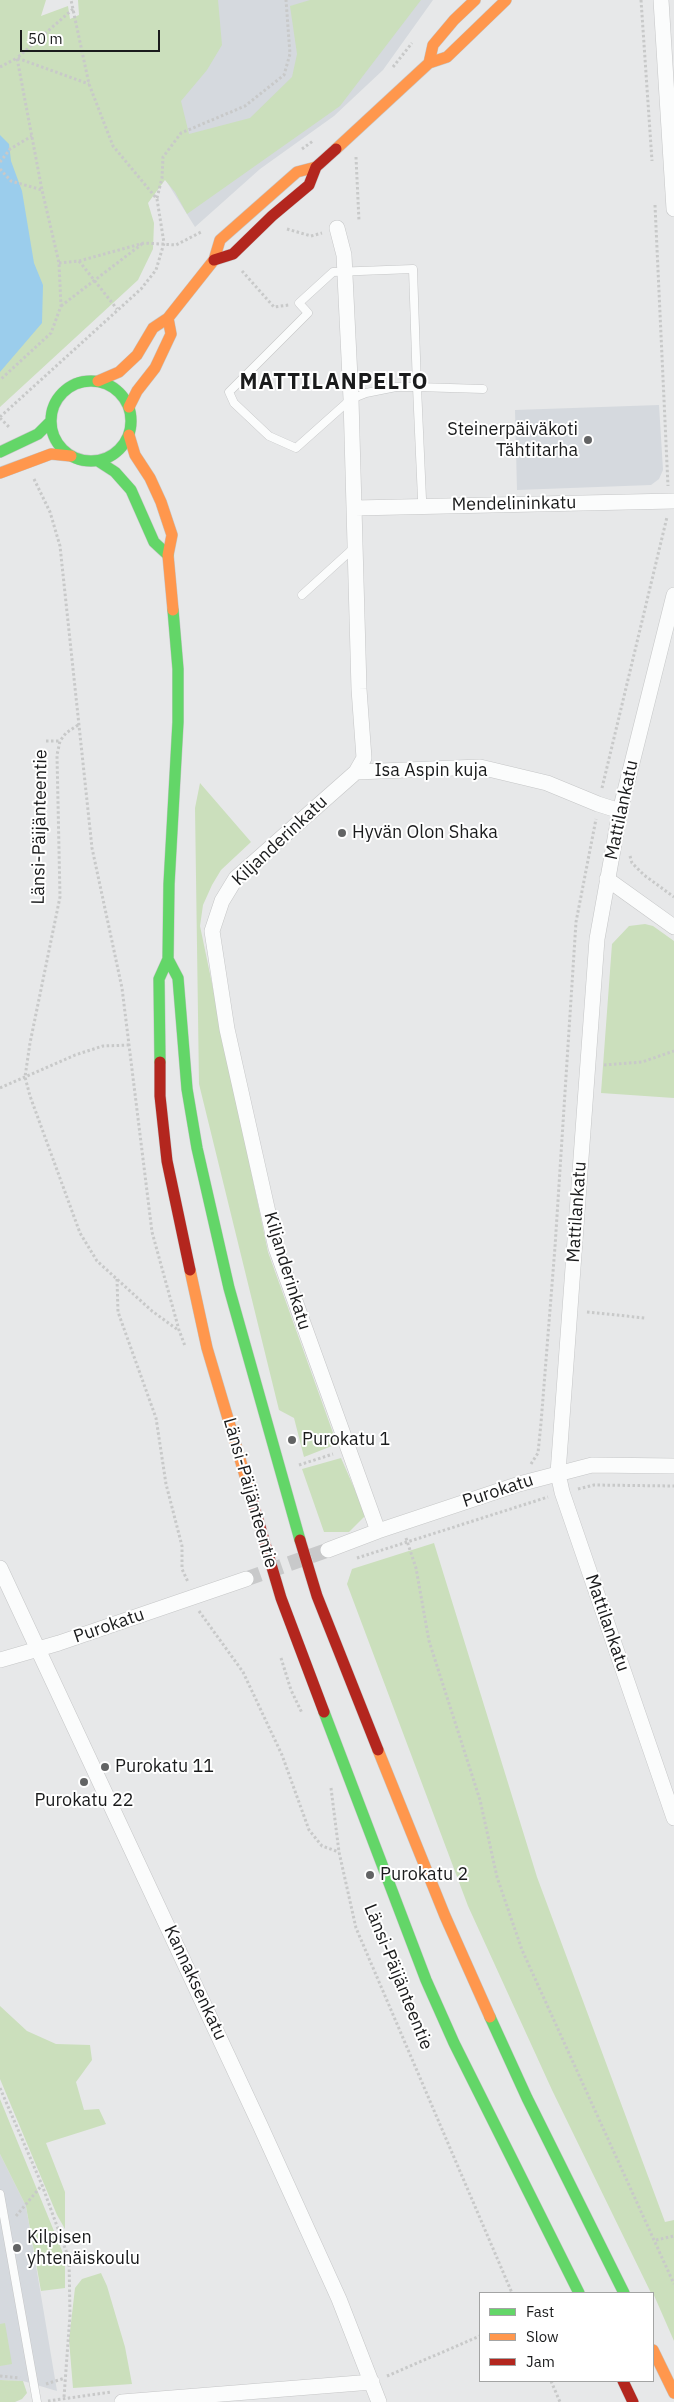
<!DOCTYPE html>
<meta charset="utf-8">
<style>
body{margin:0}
#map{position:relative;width:674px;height:2402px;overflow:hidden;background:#e7e8e9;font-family:"IBM Plex Sans",sans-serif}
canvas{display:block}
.legend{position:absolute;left:479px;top:2292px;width:175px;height:90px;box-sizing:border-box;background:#fff;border:1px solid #a3a4a4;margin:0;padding:6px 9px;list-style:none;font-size:15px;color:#1a1b1c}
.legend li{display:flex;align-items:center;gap:10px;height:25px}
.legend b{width:25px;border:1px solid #a3a4a4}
.scale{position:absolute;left:20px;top:30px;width:140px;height:22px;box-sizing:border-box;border:2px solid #1a1b1c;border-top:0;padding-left:6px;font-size:15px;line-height:18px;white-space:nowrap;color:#1a1b1c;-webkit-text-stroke:4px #fff;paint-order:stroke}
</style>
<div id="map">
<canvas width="674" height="2402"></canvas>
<ul class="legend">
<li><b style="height:6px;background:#63d668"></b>Fast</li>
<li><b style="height:6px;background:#ff974d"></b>Slow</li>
<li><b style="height:6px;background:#b3261e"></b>Jam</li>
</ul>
<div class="scale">50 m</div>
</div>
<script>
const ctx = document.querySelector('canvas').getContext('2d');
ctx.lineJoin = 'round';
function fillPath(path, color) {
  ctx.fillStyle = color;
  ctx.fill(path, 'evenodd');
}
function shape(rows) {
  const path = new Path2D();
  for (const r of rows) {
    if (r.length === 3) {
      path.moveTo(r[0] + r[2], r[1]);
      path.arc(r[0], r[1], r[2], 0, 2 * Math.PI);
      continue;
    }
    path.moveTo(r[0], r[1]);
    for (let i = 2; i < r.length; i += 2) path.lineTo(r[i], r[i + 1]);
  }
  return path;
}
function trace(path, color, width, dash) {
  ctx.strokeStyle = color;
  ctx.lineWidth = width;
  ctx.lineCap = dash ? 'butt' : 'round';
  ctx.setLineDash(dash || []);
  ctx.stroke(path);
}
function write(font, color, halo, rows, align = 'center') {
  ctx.font = font + ' "IBM Plex Sans",sans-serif';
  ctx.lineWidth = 4;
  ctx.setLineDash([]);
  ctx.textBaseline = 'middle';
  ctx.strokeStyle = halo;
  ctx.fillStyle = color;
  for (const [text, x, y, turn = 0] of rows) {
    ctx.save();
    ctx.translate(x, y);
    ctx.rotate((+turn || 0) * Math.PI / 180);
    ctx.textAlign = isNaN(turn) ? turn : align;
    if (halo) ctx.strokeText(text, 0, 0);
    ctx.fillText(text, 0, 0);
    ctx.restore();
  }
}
fillPath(shape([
 [78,0,433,0,383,70,334,116,260,169,195,227,165,179],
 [659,405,663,470,659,479,651,485,517,490,515,410],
 [0,2154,26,2206,57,2391,23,2381,0,2380]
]), '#d5d9de');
fillPath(shape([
 [0,0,46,0,41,16,68,6,70,19,79,15,78,0,218,0,222,45,207,70,181,101,189,134,250,118,292,77,297,54,290,6,310,0,421,0,340,106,187,214,175,192,165,180,148,203,154,223,153,249,138,280,0,407],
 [200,783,251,842,221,870,212,885,203,905,200,926,268,1252,337,1444,304,1457,294,1418,279,1410,199,1084,195,808],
 [645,924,653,926,674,941,674,1098,601,1093,612,944,629,926],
 [341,1458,366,1515,349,1532,324,1532,302,1469],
 [434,1543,537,1877,665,2222,674,2220,674,2341,653,2293,651,2293,552,2090,468,1906,347,1584,352,1569],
 [0,2006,27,2031,56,2044,90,2045,92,2060,76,2082,84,2110,99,2109,106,2124,46,2143,65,2192,65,2229,57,2215,0,2079],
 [0,2099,65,2258,65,2288,41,2291,26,2206,0,2154],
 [101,2273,107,2286,125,2347,132,2384,73,2388,69,2340,75,2288,82,2279],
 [5,2323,12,2364,0,2366,0,2324],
 [0,2380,23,2381,27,2393,22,2399,15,2402,0,2402]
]), '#cbdfbc');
fillPath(shape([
 [0,135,9,144,11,161,22,191,34,263,43,285,42,323,0,372]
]), '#9bcdec');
trace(shape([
 [246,1579,328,1550]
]), '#c8c9ca', 15, [15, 8]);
const lane = shape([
 [422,507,422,499,417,387,413,269,333,272,299,303,308,313,229,392,234,403,269,436,296,448,351,399,366,393,396,387,417,387,483,389],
 [302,595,356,546],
 [0,2194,37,2402]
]);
const street = shape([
 [661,0,674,209],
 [337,228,344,255,351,399,359,689,364,758,356,772,236,878,222,901,212,931,227,1029,276,1248,378,1531],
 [355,508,674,501],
 [674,595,620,811,597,939,558,1473,562,1492,674,1818],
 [356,772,480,767,547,783,598,804,620,811],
 [607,879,674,927],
 [328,1550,378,1531,519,1484,592,1465,674,1466],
 [0,1568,260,2125,339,2299,379,2402],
 [0,1660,59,1643,246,1579],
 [122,2402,372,2382]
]);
const fast = shape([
 [91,421,40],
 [0,452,38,434,51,421],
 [98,461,115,472,131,490,154,542,168,555],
 [168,959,178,978,187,1089,197,1148,229,1288,300,1540],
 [160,1062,159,979,168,959,169,884,178,722,178,669,173,610],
 [324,1712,426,1980,454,2043,579,2293],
 [490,2017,527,2098,624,2293]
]);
const slow = shape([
 [429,63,433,45,454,20,475,0],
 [336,149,429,63,447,57,506,0],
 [98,381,119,372,137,355,153,328,168,318,214,260,220,240,297,172,316,167],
 [129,407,137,391,155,368,171,334,168,318],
 [129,435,135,455,150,478,161,502,172,535,168,555,173,610],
 [0,473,51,454,71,456],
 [190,1270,207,1348,251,1496],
 [378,1750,445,1916,490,2017],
 [653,2350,674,2393]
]);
const jam = shape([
 [214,260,233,254,272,216,309,185,316,167,336,149],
 [160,1062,160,1096,167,1161,190,1270],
 [251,1496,281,1598,324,1712],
 [300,1540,317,1596,378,1750],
 [623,2381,633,2402]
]);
trace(lane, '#c5c6c7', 9);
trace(street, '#c5c6c7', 16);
trace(fast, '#c5c6c7', 12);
trace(slow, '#c5c6c7', 12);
trace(jam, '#c5c6c7', 12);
trace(shape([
 [641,0,652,161],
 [73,9,17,58,89,84],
 [0,67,17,58,42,190,59,263,61,306,51,333,0,380],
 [393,67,412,43],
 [302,149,313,141],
 [356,157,359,221],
 [0,162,10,149,32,136],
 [0,169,11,181,42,190],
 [157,198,162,178,163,157,181,133,245,106,284,75,290,54,286,0],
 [655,205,668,486],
 [287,229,311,236,322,233],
 [79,261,117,309],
 [59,263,79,261,144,243,176,245,203,231],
 [242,271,274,307,289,305],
 [61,306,142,244],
 [0,417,141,289,156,270,164,243,157,199,113,146,89,84,71,0],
 [0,418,9,427],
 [34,479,50,512,60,546,92,848,122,988,152,1232,179,1330,185,1346],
 [78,725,66,733,60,741,57,755,60,897,30,1043,25,1077,30,1096,80,1233,97,1261,152,1311,178,1330],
 [46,741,60,741],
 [602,788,667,517],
 [630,856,632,863,644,875,674,897],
 [604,1065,642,1062,674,1051],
 [0,1088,75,1055,103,1046,129,1045],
 [117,1279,118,1312,156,1418,166,1484,182,1546,182,1569,188,1582],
 [587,1312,645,1318],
 [531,1464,538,1453,541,1423,555,1247,576,922,596,819],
 [299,1465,333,1454],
 [578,1489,594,1485,674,1486],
 [406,1538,416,1568,429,1641,480,1800,497,1877,522,1950,674,2284],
 [357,1558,548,1497],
 [199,1611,243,1672,282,1755,309,1830,322,1846,339,1852],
 [281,1658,291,1690,302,1713],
 [331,1788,339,1852,356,1928,512,2293],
 [0,2088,42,2185,69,2259,70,2315,64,2397],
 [16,2216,42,2185],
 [656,2240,674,2236],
 [0,2376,20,2378],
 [387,2376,480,2336],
 [551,2381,560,2402],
 [46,2384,65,2378],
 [48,2401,111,2392]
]), '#c8c9c9', 3, [2.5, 2.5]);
trace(lane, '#fbfcfc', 8);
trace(street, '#fbfcfc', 15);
trace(fast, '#63d668', 11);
trace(slow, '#ff974d', 11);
trace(jam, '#b3261e', 11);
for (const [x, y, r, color] of [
 [588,440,5,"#626364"],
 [342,833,5,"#626364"],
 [292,1440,5,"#626364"],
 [105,1767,5,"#626364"],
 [84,1782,5,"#626364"],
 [370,1875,5,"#626364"],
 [17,2248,5,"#626364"]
]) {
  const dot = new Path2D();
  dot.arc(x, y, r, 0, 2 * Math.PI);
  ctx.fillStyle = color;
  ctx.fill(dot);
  trace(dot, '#fff', 2);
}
write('18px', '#1a1b1c', '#fff', [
 ["Steinerpäiväkoti",578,430,"right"],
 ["Tähtitarha",578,451,"right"],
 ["Hyvän Olon Shaka",352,833],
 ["Purokatu 1",302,1440],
 ["Purokatu 11",115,1767],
 ["Purokatu 22",84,1801,"center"],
 ["Purokatu 2",380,1875],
 ["Kilpisen",27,2238],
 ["yhtenäiskoulu",27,2259]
], 'left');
write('18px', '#1a1b1c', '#fff', [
 ["Mendelininkatu",514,504,-1],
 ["Isa Aspin kuja",431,771],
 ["Mattilankatu",622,810,-78],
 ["Länsi-Päijänteentie",40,827,-89],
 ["Kiljanderinkatu",280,841,-43],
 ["Mattilankatu",577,1212,-86],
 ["Kiljanderinkatu",287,1271,73],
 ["Purokatu",498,1491,-18],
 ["Länsi-Päijänteentie",250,1493,74],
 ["Mattilankatu",607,1623,71],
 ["Purokatu",109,1626,-19],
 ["Länsi-Päijänteentie",398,1977,68],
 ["Kannaksenkatu",195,1983,65]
]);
ctx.letterSpacing = '1px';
write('bold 22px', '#1a1b1c', '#fff', [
 ["MATTILANPELTO",334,383]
]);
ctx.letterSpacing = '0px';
</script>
